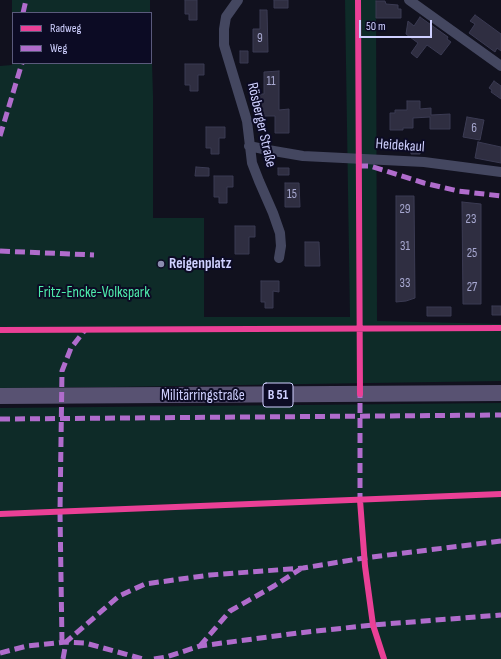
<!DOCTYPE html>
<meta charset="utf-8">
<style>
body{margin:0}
#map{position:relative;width:501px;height:659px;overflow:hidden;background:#11111e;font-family:"Sofia Sans Condensed",sans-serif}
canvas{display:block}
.legend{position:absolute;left:12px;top:12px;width:140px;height:52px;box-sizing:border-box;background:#0c0b24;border:1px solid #5a5a7c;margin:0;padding:5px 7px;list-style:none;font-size:12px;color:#cfd0ff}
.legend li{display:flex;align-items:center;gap:8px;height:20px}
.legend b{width:20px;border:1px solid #5a5a7c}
.scale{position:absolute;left:359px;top:20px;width:73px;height:18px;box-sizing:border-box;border:2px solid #cfd0ff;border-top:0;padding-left:5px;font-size:12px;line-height:14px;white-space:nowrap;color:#cfd0ff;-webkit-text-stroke:3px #0c0b24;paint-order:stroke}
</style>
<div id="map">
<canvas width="501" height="659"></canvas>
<ul class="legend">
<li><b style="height:5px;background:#ea4096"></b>Radweg</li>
<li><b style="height:5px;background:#b06ccc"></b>Weg</li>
</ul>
<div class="scale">50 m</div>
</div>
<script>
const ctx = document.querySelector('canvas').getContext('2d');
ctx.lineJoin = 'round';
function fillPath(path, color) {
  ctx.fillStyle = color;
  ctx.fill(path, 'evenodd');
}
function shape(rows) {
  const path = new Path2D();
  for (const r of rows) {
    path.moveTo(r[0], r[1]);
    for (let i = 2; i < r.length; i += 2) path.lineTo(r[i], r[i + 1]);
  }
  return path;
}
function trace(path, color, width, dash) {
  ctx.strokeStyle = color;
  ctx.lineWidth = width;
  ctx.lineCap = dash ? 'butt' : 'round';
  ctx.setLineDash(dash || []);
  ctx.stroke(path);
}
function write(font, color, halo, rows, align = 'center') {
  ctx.font = font + ' "Sofia Sans Condensed",sans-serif';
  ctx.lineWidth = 4;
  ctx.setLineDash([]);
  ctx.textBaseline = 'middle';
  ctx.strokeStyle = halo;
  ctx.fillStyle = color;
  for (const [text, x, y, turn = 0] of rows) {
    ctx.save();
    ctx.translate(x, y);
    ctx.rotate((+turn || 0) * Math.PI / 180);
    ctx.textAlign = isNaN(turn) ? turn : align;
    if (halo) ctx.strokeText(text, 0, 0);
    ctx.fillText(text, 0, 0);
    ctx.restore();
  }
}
fillPath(shape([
 [12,0,150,0,150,13,13,13,13,63,151,63,151,29,153,96,153,218,204,218,204,317,350,317,345,0,376,0,377,321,501,324,501,381,111,387,0,388,0,66,12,65],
 [501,403,501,659,0,659,0,408]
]), '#0e2b28');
const building = shape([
 [185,0,197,0,197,20,189,20,189,14,185,14,185,0],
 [274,0,288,0,288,8,274,8,274,0],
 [376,1,385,1,386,4,398,5,398,9,401,9,401,18,376,18,376,1],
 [260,10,267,10,268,52,253,52,253,29,260,29,260,10],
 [475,15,501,34,501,51,497,48,495,52,469,33,475,24,470,21,475,15],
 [420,17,448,37,447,39,451,42,441,55,427,45,417,58,411,53,418,43,406,34,408,21,414,26,420,17],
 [240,51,248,51,248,63,240,63,240,51],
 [185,64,204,64,204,75,198,75,198,91,190,91,190,85,185,85,185,64],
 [279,71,279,110,289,109,289,133,275,133,275,116,255,116,255,94,264,94,264,72,279,71],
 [494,81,501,86,501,99,491,92,492,90,489,88,494,81],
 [407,101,420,101,420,109,431,108,431,115,450,114,450,129,430,129,430,117,413,118,413,128,403,128,403,130,390,130,390,113,395,113,395,110,407,110,407,101],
 [467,117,484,120,480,140,463,137,467,117],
 [206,127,225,127,225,138,219,138,219,154,211,154,211,148,206,148,206,127],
 [478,142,501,147,501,163,475,158,478,142],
 [411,145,420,145,420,154,411,154,411,145],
 [196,167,209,168,209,176,195,176,196,167],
 [278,168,289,168,289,175,278,175,278,168],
 [214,176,233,176,233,187,227,187,227,203,219,203,219,197,214,197,214,176],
 [285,183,299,183,300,207,285,207,285,183],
 [396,196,414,196,415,298,406,301,396,302,396,196],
 [462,202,481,204,481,304,463,304,462,202],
 [235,226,255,226,255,237,249,237,249,254,235,254,235,226],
 [305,242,319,242,320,266,305,266,305,242],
 [261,281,279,281,279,292,273,291,273,308,265,308,265,302,261,302,261,281],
 [492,306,501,306,501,315,492,315,492,306],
 [427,307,451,307,451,316,427,316,427,307]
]);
fillPath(building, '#2f2e41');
trace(building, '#3b3b53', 1);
trace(shape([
 [238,0,226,17,224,29,224,45,247,121,252,163,259,181,273,213,280,233,281,246,279,258],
 [409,0,501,66],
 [249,146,268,150,303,156,424,162,501,172]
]), '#444760', 10);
trace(shape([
 [0,396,501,393]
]), '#585272', 16);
trace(shape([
 [23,13,26,0],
 [0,136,22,63],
 [358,166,370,166,424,183,458,191,501,196],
 [0,251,94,255],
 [0,419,501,415],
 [360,503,360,391],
 [62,642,60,512,62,371,71,348,85,330],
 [200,646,230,611,274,586,302,568],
 [0,653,27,646,66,642,85,643,143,659],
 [63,659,66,642,119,596,145,584,210,575,303,568,364,558,501,541],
 [154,659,166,657,200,646,298,633,373,625,501,615]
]), '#b06ccc', 5, [10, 5]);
trace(shape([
 [358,0,360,394],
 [0,330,501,328],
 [360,500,365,566,373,625,384,659],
 [0,514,501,494]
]), '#ea4096', 6);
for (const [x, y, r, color] of [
 [161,264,4,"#8c8db0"]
]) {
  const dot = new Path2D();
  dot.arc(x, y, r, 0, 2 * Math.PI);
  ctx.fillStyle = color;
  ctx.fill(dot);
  trace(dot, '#0c0b24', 1.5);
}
write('13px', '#a7a8d0', null, [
 ["9",260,39],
 ["11",271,82],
 ["6",474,129],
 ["15",292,195],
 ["29",405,210],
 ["23",471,220],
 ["31",405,247],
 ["25",472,254],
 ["33",405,284],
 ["27",472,288]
]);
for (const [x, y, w] of [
 [278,395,30]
]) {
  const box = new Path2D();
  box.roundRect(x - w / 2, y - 12, w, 24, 3);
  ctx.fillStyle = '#0c0b24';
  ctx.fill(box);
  trace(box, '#cfd0ff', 1);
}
write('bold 14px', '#cfd0ff', null, [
 ["B 51",278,395]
]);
write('15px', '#cfd0ff', '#0c0b24', [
 ["Rösberger Straße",261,125,77],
 ["Heidekaul",400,146,4],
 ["Militärringstraße",203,396]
]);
write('bold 15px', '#cfd0ff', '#0c0b24', [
 ["Reigenplatz",169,264]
], 'left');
write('15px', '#4eecac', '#0c0b24', [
 ["Fritz-Encke-Volkspark",94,293]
]);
</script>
